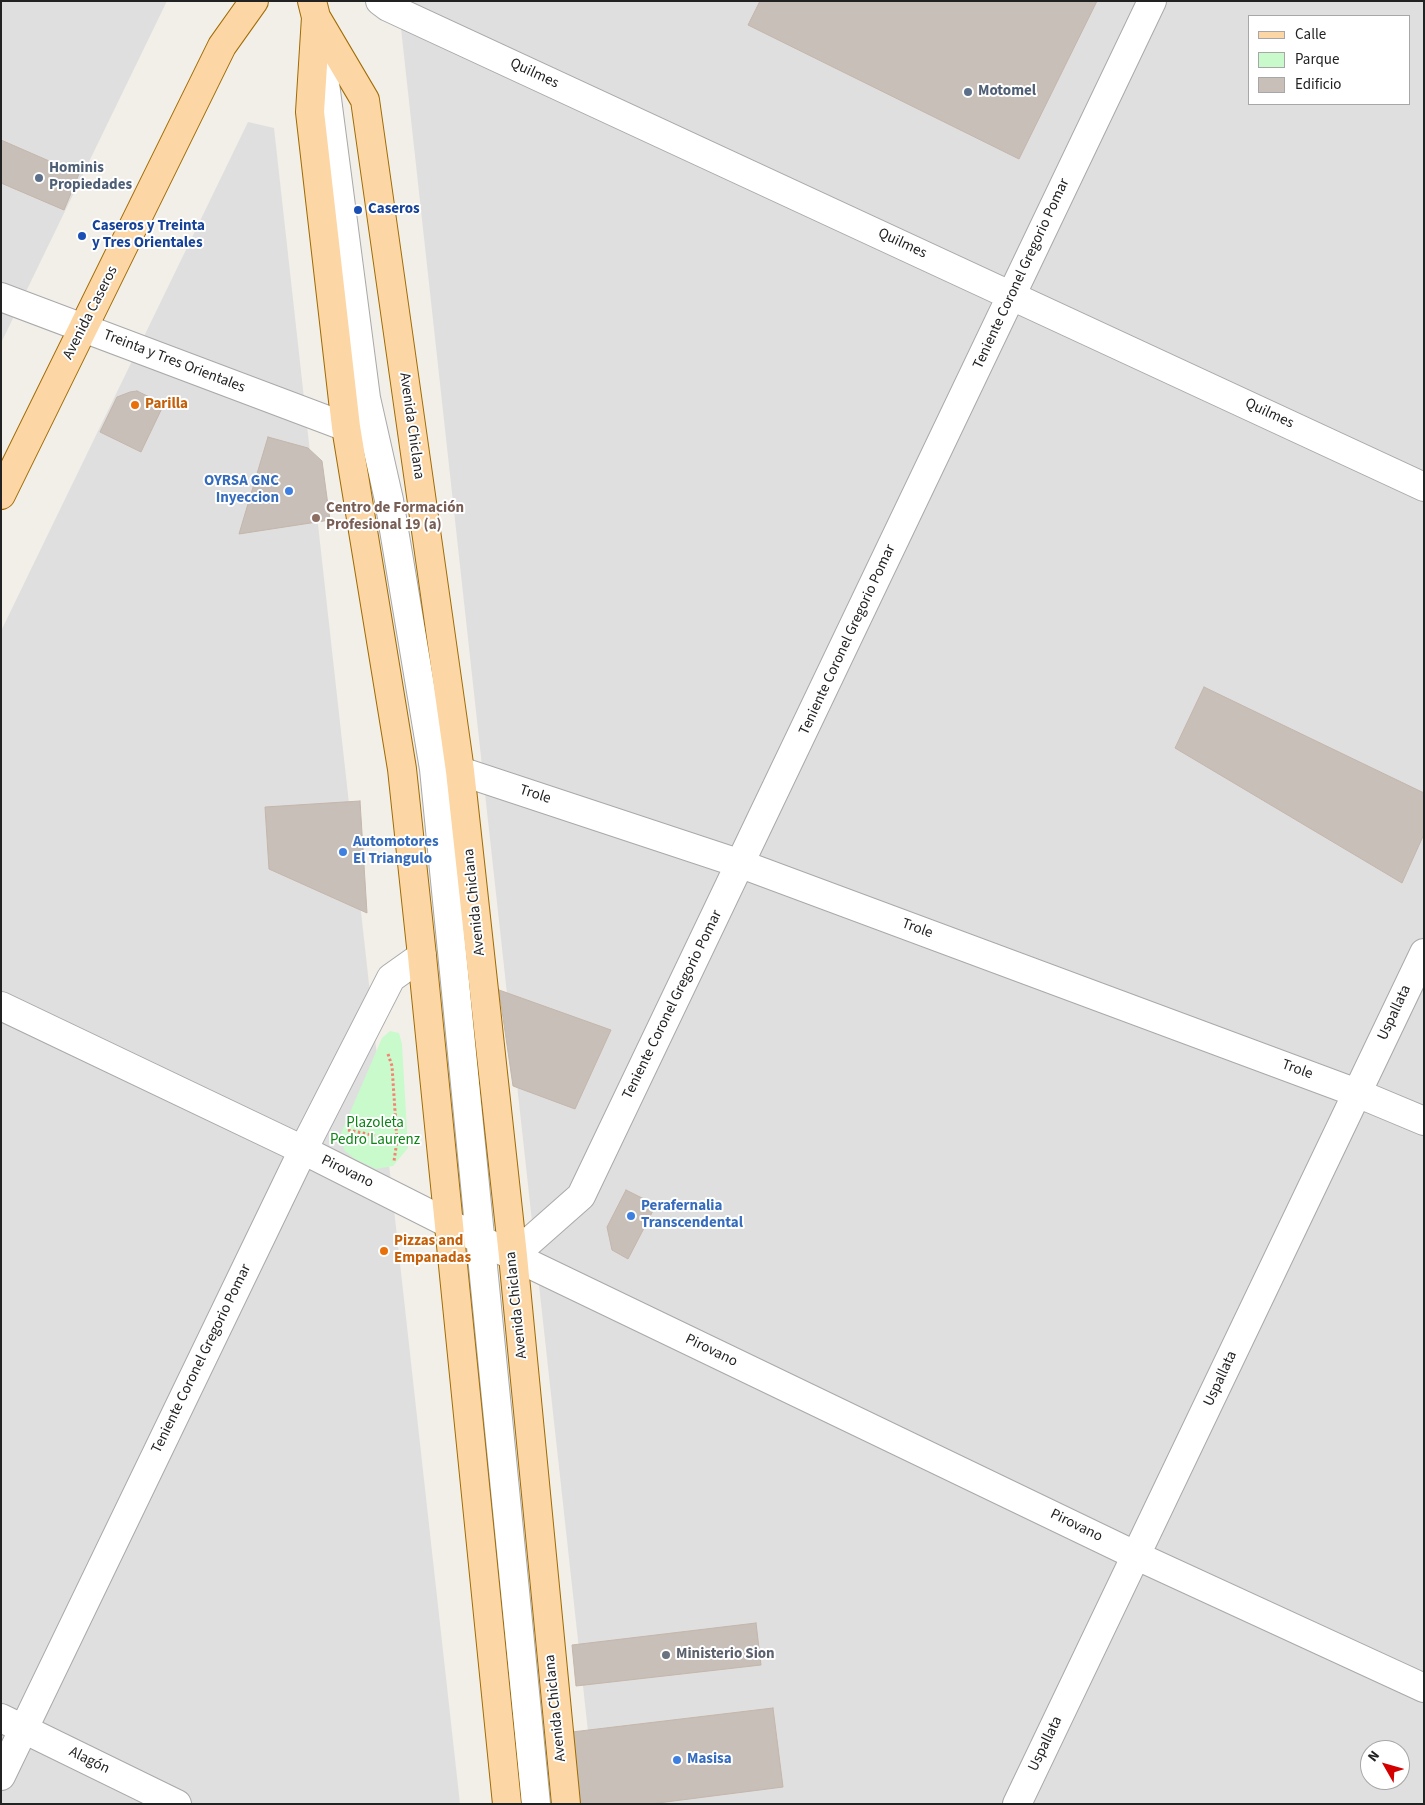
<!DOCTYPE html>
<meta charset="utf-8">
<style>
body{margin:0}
#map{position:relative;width:1425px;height:1805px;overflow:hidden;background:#f2efe9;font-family:"Source Sans 3",sans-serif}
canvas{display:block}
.frame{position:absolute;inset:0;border:2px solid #222;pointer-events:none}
.legend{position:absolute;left:1248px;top:15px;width:162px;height:90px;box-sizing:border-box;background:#fff;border:1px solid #a7a7a7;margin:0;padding:6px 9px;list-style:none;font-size:15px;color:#222}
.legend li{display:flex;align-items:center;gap:10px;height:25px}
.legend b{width:25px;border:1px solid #a7a7a7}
.north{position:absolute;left:1360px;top:1740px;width:50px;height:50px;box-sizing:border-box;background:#fff;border:1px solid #a7a7a7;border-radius:50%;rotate:308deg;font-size:14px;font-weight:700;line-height:20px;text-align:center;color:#222}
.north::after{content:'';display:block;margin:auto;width:18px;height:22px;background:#d40000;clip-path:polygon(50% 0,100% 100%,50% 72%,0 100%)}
</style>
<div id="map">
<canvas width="1425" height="1805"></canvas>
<div class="frame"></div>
<ul class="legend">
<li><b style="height:6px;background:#fcd6a4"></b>Calle</li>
<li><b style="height:14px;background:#c8facc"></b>Parque</li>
<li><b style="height:14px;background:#c7bfb8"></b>Edificio</li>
</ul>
<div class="north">N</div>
</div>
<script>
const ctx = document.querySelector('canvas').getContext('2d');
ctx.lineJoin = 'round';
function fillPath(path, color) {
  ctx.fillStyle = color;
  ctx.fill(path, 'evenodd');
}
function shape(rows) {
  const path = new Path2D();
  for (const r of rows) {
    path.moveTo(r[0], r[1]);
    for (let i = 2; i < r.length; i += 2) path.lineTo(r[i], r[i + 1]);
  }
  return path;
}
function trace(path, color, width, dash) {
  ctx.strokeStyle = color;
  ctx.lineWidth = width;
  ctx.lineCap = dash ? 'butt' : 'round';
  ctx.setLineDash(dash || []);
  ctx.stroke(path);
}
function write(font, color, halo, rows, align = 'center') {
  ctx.font = font + ' "Source Sans 3",sans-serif';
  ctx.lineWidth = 4;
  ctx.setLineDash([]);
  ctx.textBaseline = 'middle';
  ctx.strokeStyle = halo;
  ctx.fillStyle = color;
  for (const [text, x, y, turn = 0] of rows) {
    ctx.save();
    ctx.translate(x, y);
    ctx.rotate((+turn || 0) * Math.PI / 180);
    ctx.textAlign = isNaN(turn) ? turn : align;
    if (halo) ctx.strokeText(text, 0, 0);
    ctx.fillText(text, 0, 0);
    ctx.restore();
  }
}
fillPath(shape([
 [1,1,167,1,1,343],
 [398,1,1424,1,1424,1804,596,1804],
 [1249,16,1409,16,1409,104,1249,104],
 [1370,1750,1400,1750,1400,1780,1370,1780],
 [248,122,274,128,460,1804,1,1804,1,631]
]), '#e0dfdf');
fillPath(shape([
 [390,1031,399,1033,402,1044,408,1148,393,1166,376,1169,355,1159,345,1151,339,1138,382,1038]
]), '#c8facc');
const building = shape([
 [760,1,1097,1,1019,159,748,25,760,1],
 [1,140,79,174,64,210,1,183,1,140],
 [137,391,164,404,141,452,100,432,117,397,130,392,137,391],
 [268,437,308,448,322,461,330,520,239,534,268,437],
 [1204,687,1424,793,1424,834,1402,883,1175,748,1204,687],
 [360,801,367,913,269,869,265,807,360,801],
 [499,990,611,1030,575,1109,513,1086,499,990],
 [626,1190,656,1205,628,1259,612,1250,607,1227,626,1190],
 [756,1623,761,1665,576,1686,572,1645,756,1623],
 [773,1708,783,1787,650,1804,580,1804,572,1732,773,1708]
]);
fillPath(building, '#c7bfb8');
trace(building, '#c4b6ab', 1);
const minor = shape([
 [380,1,388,7,1424,487],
 [320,45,366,398,389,500,434,769,536,1804],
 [1,297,346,427],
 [437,769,460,771,741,864,1357,1093,1424,1121],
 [1,1006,303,1150,513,1256,1137,1556,1424,1688],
 [513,1256,581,1196,1152,1],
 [1,1718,177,1804],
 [1,1776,303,1150,391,978,422,956],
 [1017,1804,1424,953]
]);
const major = shape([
 [312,1,316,17,365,100,460,771,513,1256,566,1804],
 [316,17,310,112,346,427,402,769,422,956,507,1804],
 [1,495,222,46,254,1]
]);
trace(minor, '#a9a9a9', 30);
trace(major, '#a06b00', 30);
trace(shape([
 [388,1054,392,1066,397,1141,394,1161],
 [348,1130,410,1143]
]), '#fa8072', 3, [2.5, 2.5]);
trace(minor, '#fff', 28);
trace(major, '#fcd6a4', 28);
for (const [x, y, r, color] of [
 [968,92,5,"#5c6f8a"],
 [39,178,5,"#5c6f8a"],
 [358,210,5,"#1a4fb4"],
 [82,236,5,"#1a4fb4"],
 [135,405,5,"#e8710a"],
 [289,491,5,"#3f7fe0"],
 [316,518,5,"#8d6e63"],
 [343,852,5,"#3f7fe0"],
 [631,1216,5,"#3f7fe0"],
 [384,1251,5,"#e8710a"],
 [666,1655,5,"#6b7280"],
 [677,1760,5,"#3f7fe0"]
]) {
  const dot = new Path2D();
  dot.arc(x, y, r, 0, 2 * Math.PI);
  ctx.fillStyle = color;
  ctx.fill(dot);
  trace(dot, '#fff', 2);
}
write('15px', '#222', '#fff', [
 ["Quilmes",534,74,25],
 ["Quilmes",902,244,25],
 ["Teniente Coronel Gregorio Pomar",1022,274,-65],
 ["Avenida Caseros",91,313,-63],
 ["Treinta y Tres Orientales",174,362,21],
 ["Quilmes",1269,414,25],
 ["Avenida Chiclana",411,426,82],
 ["Teniente Coronel Gregorio Pomar",848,640,-65],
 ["Trole",535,795,18],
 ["Avenida Chiclana",475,902,-96],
 ["Trole",917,929,20],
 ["Teniente Coronel Gregorio Pomar",673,1005,-64],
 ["Uspallata",1395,1013,-65],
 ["Trole",1297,1070,20],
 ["Pirovano",347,1172,26],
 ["Avenida Chiclana",517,1305,-96],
 ["Pirovano",711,1351,26],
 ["Teniente Coronel Gregorio Pomar",202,1359,-64],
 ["Uspallata",1221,1379,-65],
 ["Pirovano",1076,1526,26],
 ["Avenida Chiclana",556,1708,-96],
 ["Uspallata",1046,1744,-64],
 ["Alagón",89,1761,26]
]);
write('bold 15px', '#4e5e75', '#fff', [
 ["Motomel",978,92],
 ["Hominis",49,169],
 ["Propiedades",49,186]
], 'left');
write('bold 15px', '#164399', '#fff', [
 ["Caseros",368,210],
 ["Caseros y Treinta",92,227],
 ["y Tres Orientales",92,244]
], 'left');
write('bold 15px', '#c56008', '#fff', [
 ["Parilla",145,405],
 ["Pizzas and",394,1242],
 ["Empanadas",394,1259]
], 'left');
write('bold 15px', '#366cbe', '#fff', [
 ["OYRSA GNC",279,482,"right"],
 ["Inyeccion",279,499,"right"],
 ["Automotores",353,843],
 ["El Triangulo",353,860],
 ["Perafernalia",641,1207],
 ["Transcendental",641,1224],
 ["Masisa",687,1760]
], 'left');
write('bold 15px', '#785e54', '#fff', [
 ["Centro de Formación",326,509],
 ["Profesional 19 (a)",326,526]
], 'left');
write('15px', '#0c8416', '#fff', [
 ["Plazoleta",375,1124],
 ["Pedro Laurenz",375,1141]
]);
write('bold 15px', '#5b616d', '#fff', [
 ["Ministerio Sion",676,1655]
], 'left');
</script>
